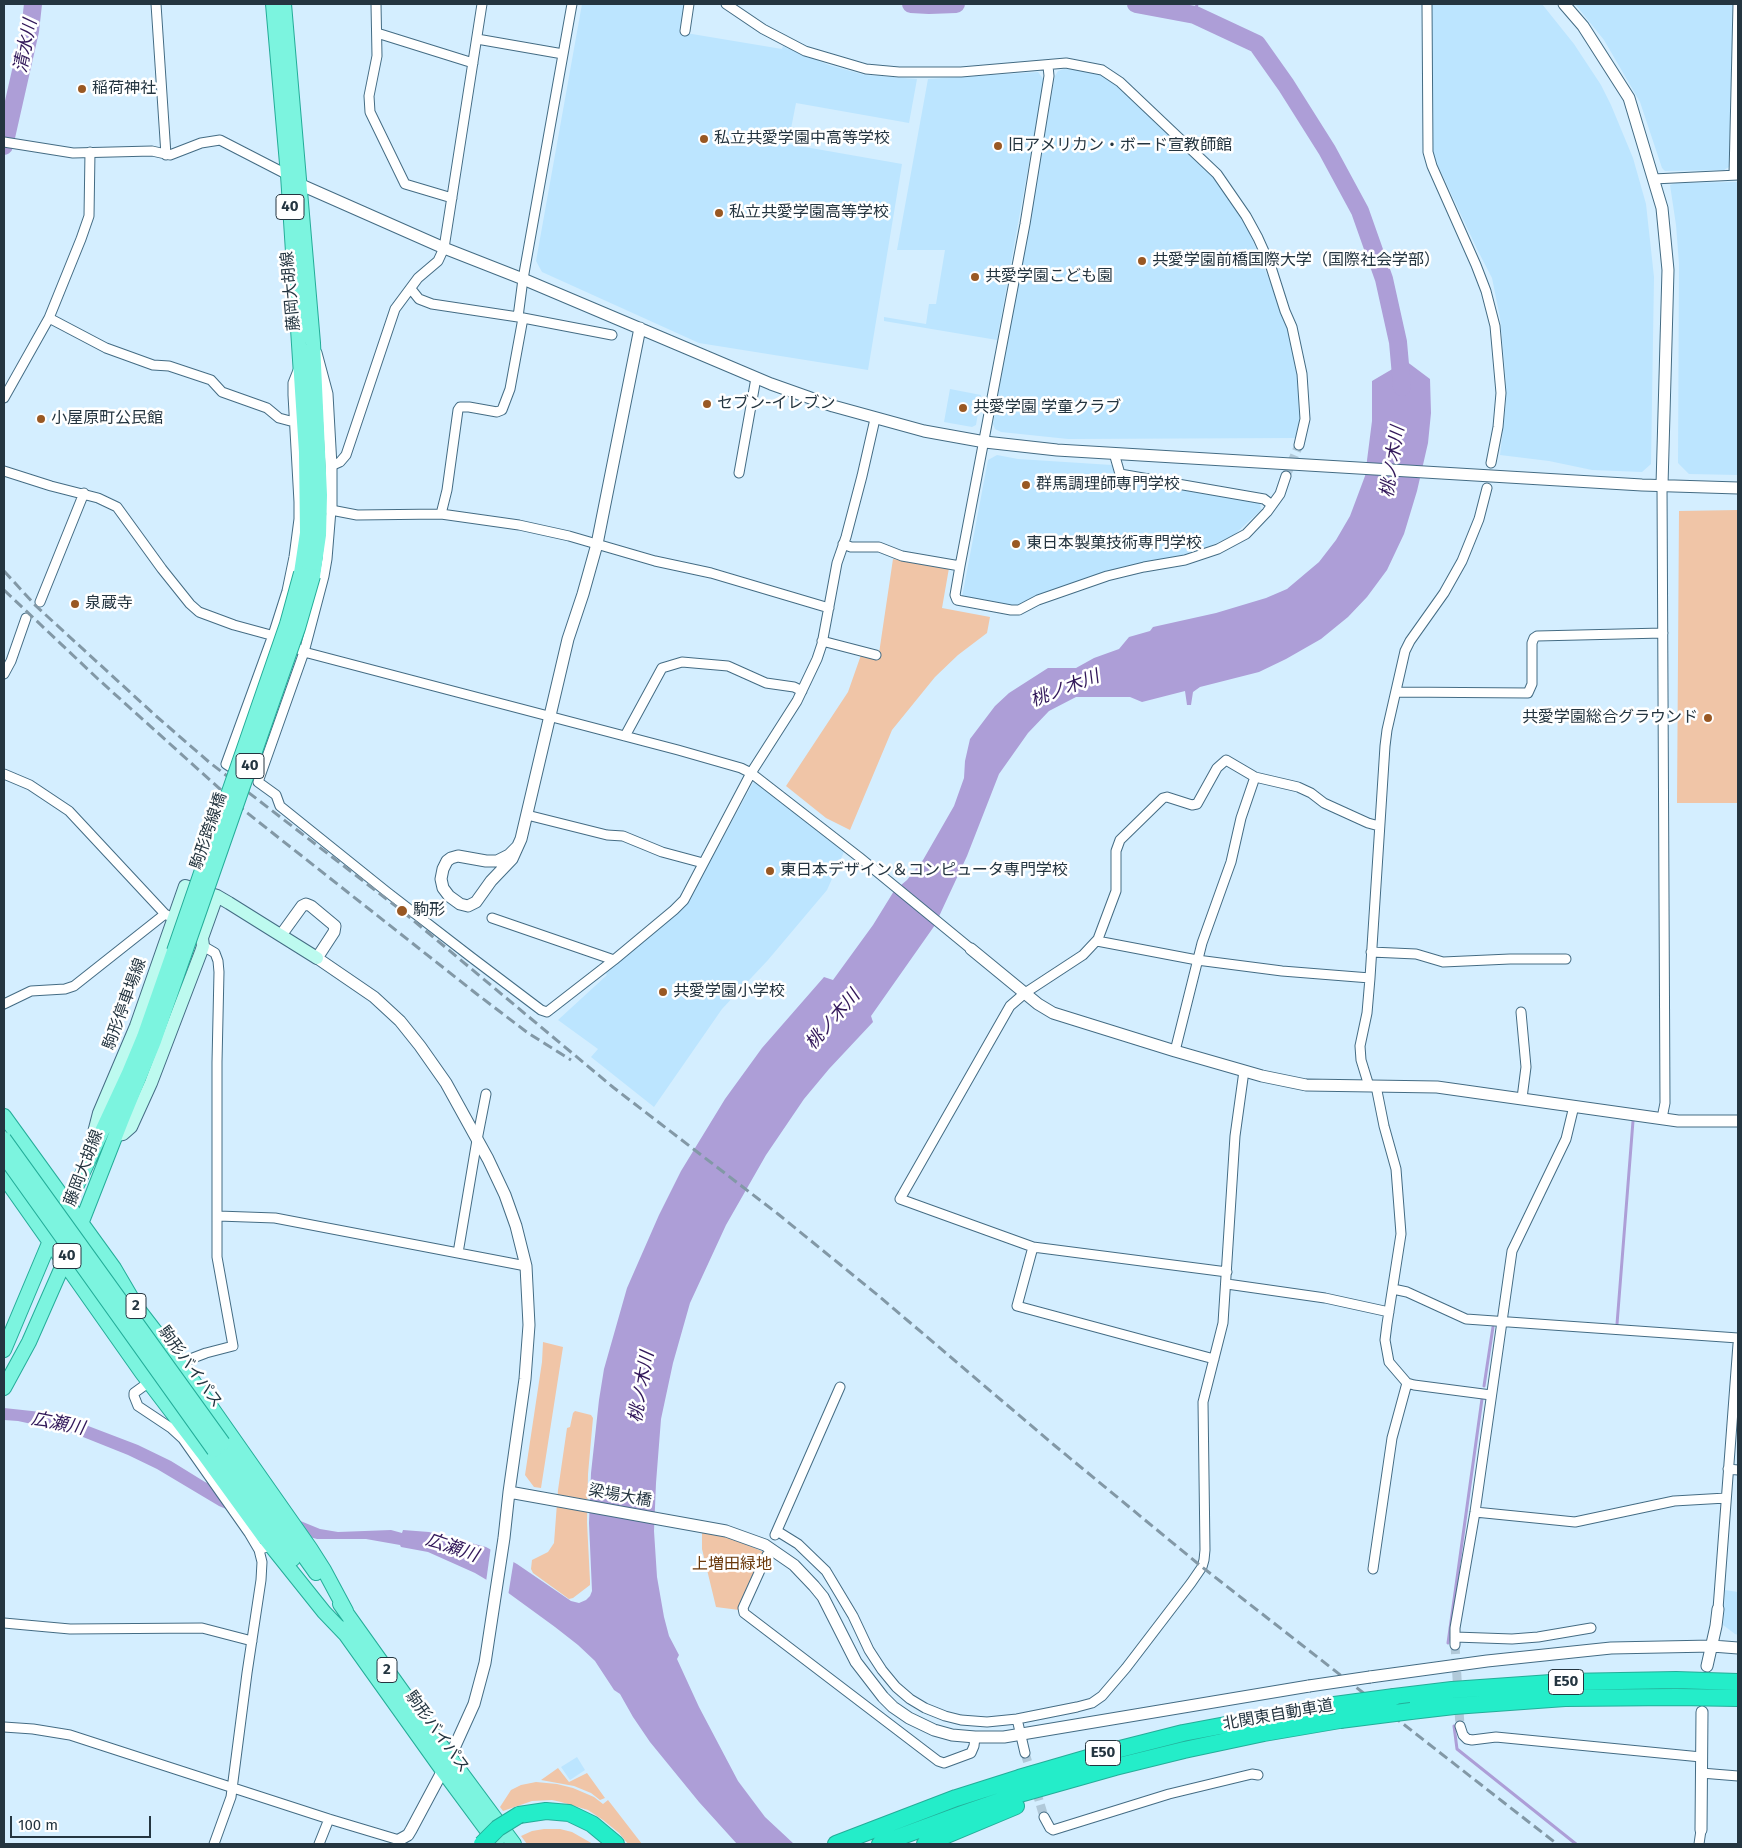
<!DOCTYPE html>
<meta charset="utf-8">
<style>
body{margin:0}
#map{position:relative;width:1742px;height:1848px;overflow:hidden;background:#d4eeff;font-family:"Fira Sans",sans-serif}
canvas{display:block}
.frame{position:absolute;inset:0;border:5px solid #243540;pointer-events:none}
.scale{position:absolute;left:10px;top:1816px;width:141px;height:22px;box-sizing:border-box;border:2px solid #243540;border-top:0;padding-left:6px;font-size:15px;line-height:18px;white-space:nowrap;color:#243540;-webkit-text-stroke:4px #fff;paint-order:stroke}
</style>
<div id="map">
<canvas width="1742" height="1848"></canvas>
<div class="frame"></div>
<div class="scale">100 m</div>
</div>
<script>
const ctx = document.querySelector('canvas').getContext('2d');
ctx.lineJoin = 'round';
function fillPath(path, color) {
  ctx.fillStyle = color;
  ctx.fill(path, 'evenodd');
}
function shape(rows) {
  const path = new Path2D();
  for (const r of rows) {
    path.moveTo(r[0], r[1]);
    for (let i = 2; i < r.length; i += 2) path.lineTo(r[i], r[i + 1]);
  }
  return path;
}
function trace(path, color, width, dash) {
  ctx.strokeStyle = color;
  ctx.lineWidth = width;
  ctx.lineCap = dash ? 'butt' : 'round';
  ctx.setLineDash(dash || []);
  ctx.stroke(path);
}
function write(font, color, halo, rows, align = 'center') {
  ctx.font = font + ' "Fira Sans","Noto Sans JP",sans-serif';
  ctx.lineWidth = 5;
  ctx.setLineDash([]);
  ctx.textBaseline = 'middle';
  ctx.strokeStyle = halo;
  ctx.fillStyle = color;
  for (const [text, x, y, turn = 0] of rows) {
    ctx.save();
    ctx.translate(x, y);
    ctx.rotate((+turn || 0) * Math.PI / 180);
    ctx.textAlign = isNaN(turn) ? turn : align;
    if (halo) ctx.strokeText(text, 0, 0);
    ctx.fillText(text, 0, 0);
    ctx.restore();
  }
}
fillPath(shape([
 [582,4,685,4,680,32,782,49,783,46,829,65,865,75,917,79,909,123,796,103,788,144,902,164,868,370,699,343,542,272,536,261],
 [1432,4,1542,4,1574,44,1601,85,1611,105,1633,158,1646,204,1654,277,1651,464,1642,472,1592,470,1549,461,1500,455,1506,403,1506,382,1500,318,1492,278,1477,249,1432,153],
 [1575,4,1733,4,1729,167,1724,170,1665,171,1662,168,1640,102,1604,40],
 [1064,69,1084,70,1100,74,1110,80,1210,173,1232,202,1249,232,1288,324,1299,375,1302,414,1296,438,1068,439,1001,432,995,429,993,424,1055,76,1058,71],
 [1038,72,1044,80,997,340,884,321,884,317,926,324,929,304,936,304,945,250,897,250,928,79],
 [1738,182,1738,475,1689,474,1678,463,1679,264,1676,225,1670,185,1676,183],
 [950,389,981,395,976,425,972,427,944,422],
 [997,455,1018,459,1112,465,1116,476,1181,490,1260,503,1261,510,1234,535,1195,553,1018,608,962,597,988,460],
 [754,781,844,852,827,890,768,960,722,1009,654,1107,591,1057,598,1049,558,1020,607,975,605,972,683,909,690,898],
 [1725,1590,1738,1592,1738,1635,1735,1634,1723,1625],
 [577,1757,585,1770,570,1780,561,1767]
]), '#bce5ff');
fillPath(shape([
 [1738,510,1738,803,1677,803,1679,511],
 [893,559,949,568,942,608,990,617,987,633,958,655,935,677,892,730,850,830,826,818,786,786,848,692,861,655,878,660],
 [543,1342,563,1347,541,1488,534,1487,525,1475,542,1362],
 [575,1411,591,1415,593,1418,588,1474,587,1522,590,1581,590,1585,573,1598,569,1599,533,1573,531,1569,532,1560,548,1552,554,1543,558,1490,567,1428,570,1427,573,1413],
 [702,1532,733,1539,764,1552,739,1610,716,1607,702,1549],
 [558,1768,569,1782,587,1773,605,1798,600,1800,591,1793,574,1786,541,1780],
 [536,1782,557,1784,573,1788,594,1797,603,1804,608,1800,642,1844,628,1844,619,1833,603,1820,588,1810,561,1802,552,1800,532,1801,503,1811,500,1807,511,1790,521,1785],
 [544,1829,560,1829,572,1832,593,1844,527,1844,521,1836,532,1831]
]), '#f0c5a7');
fillPath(shape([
 [1406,361,1430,379,1431,413,1428,443,1417,491,1404,534,1387,570,1367,597,1348,617,1321,639,1286,659,1259,672,1200,687,1193,692,1191,705,1187,705,1185,691,1142,702,1130,697,1076,697,1049,711,1028,733,999,774,967,856,935,925,871,1016,873,1022,829,1069,804,1099,766,1155,726,1225,690,1303,673,1363,661,1419,656,1483,654,1531,657,1577,664,1617,669,1636,679,1655,677,1659,699,1707,738,1781,765,1817,794,1844,737,1844,699,1802,650,1742,633,1717,620,1694,614,1690,595,1661,578,1645,555,1627,507,1592,475,1573,428,1552,401,1547,400,1545,366,1539,317,1539,264,1525,219,1506,157,1469,128,1455,73,1433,18,1421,4,1420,4,1408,41,1412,83,1424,138,1445,171,1461,205,1482,320,1529,338,1532,391,1530,402,1533,403,1530,429,1532,486,1547,517,1564,571,1601,579,1603,586,1600,590,1596,592,1591,589,1523,591,1473,599,1400,604,1369,627,1288,659,1215,681,1171,725,1099,762,1048,824,977,833,980,873,925,894,891,907,880,923,860,954,806,964,778,965,761,970,739,995,706,1009,693,1048,668,1076,668,1094,658,1119,649,1129,637,1150,631,1153,627,1216,613,1266,598,1287,589,1319,562,1336,540,1350,516,1365,476,1372,421,1372,381]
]), '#ad9ed7');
fillPath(shape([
 [491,1546,514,1559,508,1596,486,1582]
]), '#d4eeff');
trace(shape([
 [1195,15,1197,4],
 [1617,1324,1633,1121],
 [1484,1386,1493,1327],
 [1448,1643,1482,1399],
 [1454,1726,1457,1749,1576,1844]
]), '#ad9ed7', 3);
trace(shape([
 [911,4,929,5,956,4],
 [1136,4,1195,15,1257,44,1286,85,1327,150,1360,211,1384,279,1398,342,1402,387],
 [4,146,30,31,33,4]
]), '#ad9ed7', 18);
trace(shape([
 [1286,476,1299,445],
 [1455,1645,1460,1726],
 [1025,1753,1044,1817]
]), '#b1c9d9', 9, [9, 4.5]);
const minor = shape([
 [156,4,166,155],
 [376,4,377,56,369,96,370,112,405,184,452,198],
 [726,4,763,29,805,51,866,69,899,72,961,72,1066,63,1102,70,1120,82,1217,174,1246,216,1258,238,1271,267,1285,311,1292,327,1302,374,1305,419,1299,445],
 [1427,4,1428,152,1432,166,1476,265,1486,291,1495,326,1501,393,1498,427,1491,463],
 [685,31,689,4],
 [377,33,473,63],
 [477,39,563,54],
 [1048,66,1049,76,1025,224,960,566,955,595,957,600,1011,610,1019,610,1038,600,1107,576,1144,567,1185,560,1218,549,1246,534,1267,512,1280,494,1286,476],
 [4,142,73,153,152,151,170,155,201,143,220,140,288,175],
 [1734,175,1738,4],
 [1653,179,1738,175],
 [411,289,419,299,432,304,518,317,612,335],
 [518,317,523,279,572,4],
 [49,318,106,348,153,365,169,366,211,380,222,392,267,408,279,418,294,422],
 [4,398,49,318,81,239,89,216,90,152],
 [875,419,862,476,846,537,837,563,822,644,817,659,797,701,751,773,684,900,674,910,614,960,547,1012,541,1010,471,957,387,892,280,806,276,795,258,782,304,652,678,750,741,768,751,773,859,857,971,949],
 [1114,453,1120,474,1264,499,1272,505],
 [331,466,340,462,346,455,395,309,418,278,438,261,444,248,482,4],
 [4,471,51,486,98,498,117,507,162,569,190,604,199,612,234,625,278,637,304,652,324,576,327,559,331,510,357,515,441,514,519,525,569,536,655,561,711,573,829,608],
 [739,473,756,378],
 [1662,485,1665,1103,1662,1118],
 [441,514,447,490,458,410,460,407,469,407,497,412,502,410,510,389,523,318],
 [843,544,851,547,879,547,902,556,960,566],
 [40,602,84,493],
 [822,641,876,655],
 [4,674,11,661,26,618],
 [1396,692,1528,693,1532,684,1532,643,1534,638,1537,636,1663,633],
 [625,736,662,668,682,662,728,666,766,683,794,687,802,691],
 [240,773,226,764,273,635,287,591,294,557,299,519,299,502,293,395,293,383,299,368],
 [4,774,30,785,69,811,165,914,173,918],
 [527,815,607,835,623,836,662,852,703,863],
 [492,918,614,960],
 [1097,941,1197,960,1282,971,1370,978],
 [1371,952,1416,954,1443,962,1510,959,1566,959],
 [4,1004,31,991,65,989,74,986,165,914],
 [1521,1012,1526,1067,1522,1098],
 [1175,1051,1202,943,1231,862,1241,818,1255,777],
 [1369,1086,1361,1060,1360,1046,1367,1013,1370,978,1385,746,1387,730,1405,651,1410,641,1444,593,1462,561,1479,519,1487,488],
 [1376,1086,1384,1126,1396,1169,1401,1234,1387,1324,1385,1340,1389,1362,1407,1383,1414,1385,1491,1395],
 [218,1216,275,1218,526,1266],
 [1033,1247,1017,1306,1214,1359],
 [458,1253,477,1140,486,1094],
 [1227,1272,1033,1247,900,1199,1010,1006,1025,993,1083,955,1098,939,1116,891,1116,851,1120,840,1163,798,1167,797,1192,805,1197,804,1217,768,1226,760,1255,777,1298,787,1311,793,1324,803,1368,823,1379,826],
 [1227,1284,1325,1298,1389,1312],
 [1393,1289,1407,1292,1466,1319,1738,1338],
 [176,1367,185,1361,206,1353,233,1346,217,1257,217,1062,219,972,218,961,215,953,203,946],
 [152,1380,134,1393,134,1396,138,1406,171,1428,183,1439,249,1533,259,1550,271,1545],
 [1728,1469,1738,1470],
 [1475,1512,1575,1522,1674,1501,1726,1498],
 [777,1531,798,1544,826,1571,853,1616,869,1650,882,1670,896,1687,910,1699,925,1708,945,1716,961,1720,987,1722,1017,1719,1077,1707,1092,1703,1102,1696,1126,1668,1191,1583,1202,1567,1204,1560,1205,1550,1203,1402,1223,1323,1235,1136,1244,1071],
 [775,1535,840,1387],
 [767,1555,743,1608,744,1613,938,1761,944,1763,971,1753,974,1746,975,1737],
 [1373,1569,1392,1438,1407,1383],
 [1718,1609,1738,1344],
 [4,1623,70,1629,202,1628,252,1641],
 [1455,1637,1512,1639,1538,1637,1591,1628],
 [1455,1645,1455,1628,1475,1512,1512,1251,1566,1139,1574,1106],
 [1017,1719,1025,1753],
 [1460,1726,1463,1735,1467,1739,1472,1740,1496,1737,1701,1757],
 [4,1727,33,1729,70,1735,329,1819,399,1840],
 [1701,1773,1738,1776],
 [1044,1817,1050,1828,1053,1830,1169,1794,1252,1774,1258,1775],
 [214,1844,231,1797,247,1673,261,1580,262,1562,259,1550],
 [319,1844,329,1819],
 [1699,1844,1701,1830]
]);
const tertiary = shape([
 [1564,4,1583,26,1629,98,1662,208,1668,270,1662,485],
 [295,181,299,184,444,248,523,279,771,384,833,406,924,431,985,442,1057,450,1642,485,1738,488],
 [316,353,327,394,331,466,331,510],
 [517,847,509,855,497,861,486,861,458,856,451,858,447,861,443,869,441,879,443,888,449,896,460,904,468,906,476,902,491,881,512,859,521,839,568,639,583,594,597,544,640,328],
 [281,935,302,906,306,904,311,906,335,926,334,932,317,958,374,997,400,1021,420,1046,446,1083,488,1159,505,1195,516,1226,526,1266,529,1325,525,1379,509,1492,504,1538,485,1663,474,1704,450,1757,411,1830,408,1835,399,1840],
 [971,949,1038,1004,1053,1013,1175,1051,1262,1076,1306,1085,1437,1087,1678,1121,1738,1121],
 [509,1492,726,1531,765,1545,794,1565,814,1586,823,1597,856,1662,883,1697,893,1707,909,1718,934,1730,952,1735,975,1737,1004,1737,1309,1686],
 [1707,1666,1716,1626,1718,1609],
 [1370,1677,1487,1661,1611,1648,1712,1646,1738,1648],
 [1701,1830,1702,1712]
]);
const secondary = shape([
 [116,1135,123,1134,131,1127,151,1083,201,952,203,946,202,938,217,896],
 [89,1152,99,1113,136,1026,185,886,217,896,229,903,317,958]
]);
const primary = shape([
 [273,4,288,175,306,452,307,533,301,573],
 [284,4,313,343,320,495,319,535,313,576],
 [4,1116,114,1268,138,1309,188,1374,310,1548,324,1570,346,1611],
 [4,1177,142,1373,203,1453,264,1537,324,1612,346,1635],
 [65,1211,129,1073,144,1037,174,951],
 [79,1229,122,1119,154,1041,184,955],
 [4,1350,52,1236],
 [4,1388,29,1342,66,1258],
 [223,1443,316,1573],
 [214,1450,293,1559],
 [340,1604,437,1740,514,1844],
 [341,1628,443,1771,497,1844]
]);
const motorway = shape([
 [1394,1697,1452,1690,1565,1682,1676,1680,1738,1682],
 [1411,1711,1454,1706,1565,1698,1676,1697,1738,1698],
 [519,1815,546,1811,569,1813,592,1824,616,1844],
 [836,1844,956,1798,1019,1778,1112,1751,1183,1733,1327,1706],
 [880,1844,962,1814,1023,1793,1115,1767,1184,1750,1264,1733,1340,1720],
 [925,1844,1016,1806]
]);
trace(minor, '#446c84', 11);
trace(tertiary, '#446c84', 13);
trace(secondary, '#446c84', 14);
trace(primary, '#24ad99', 16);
trace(motorway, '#24ad99', 18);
trace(minor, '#fff', 9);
trace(tertiary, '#fff', 11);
trace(secondary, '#bdfaef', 12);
trace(primary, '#7cf4df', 14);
trace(motorway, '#24edc9', 16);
trace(shape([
 [4,571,36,606,156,716,209,762,402,911,614,1088,778,1214,880,1297,1054,1445,1202,1567,1557,1844],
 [4,590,98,679,241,808,478,995,528,1033,571,1060]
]), '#8298a6', 3, [10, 5]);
const tertiaryBridge = shape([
 [1309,1686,1370,1677]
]);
const primaryBridge = shape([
 [174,951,287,624,301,573],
 [184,955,298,628,313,576],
 [4,1139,223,1443],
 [4,1156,214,1450]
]);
const motorwayBridge = shape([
 [1327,1706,1394,1697],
 [1340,1720,1411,1711],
 [482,1844,498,1828,519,1815]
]);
trace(tertiaryBridge, '#446c84', 13, []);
trace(primaryBridge, '#24ad99', 16, []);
trace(motorwayBridge, '#24ad99', 18, []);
trace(tertiaryBridge, '#fff', 11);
trace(primaryBridge, '#7cf4df', 14);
trace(motorwayBridge, '#24edc9', 16);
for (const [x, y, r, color] of [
 [82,89,5,"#995823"],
 [704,139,5,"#995823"],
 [998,146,5,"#995823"],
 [719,213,5,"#995823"],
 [1142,261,5,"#995823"],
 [975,277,5,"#995823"],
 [707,404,5,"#995823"],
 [963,408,5,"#995823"],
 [41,419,5,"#995823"],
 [1026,485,5,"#995823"],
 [1016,544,5,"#995823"],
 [75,604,5,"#995823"],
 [1708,718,5,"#995823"],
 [770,871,5,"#995823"],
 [402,911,6,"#995823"],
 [663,992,5,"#995823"]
]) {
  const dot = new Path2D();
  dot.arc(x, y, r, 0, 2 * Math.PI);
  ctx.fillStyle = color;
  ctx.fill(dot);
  trace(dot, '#fff', 2);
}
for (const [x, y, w] of [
 [290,207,28],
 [250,766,28],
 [67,1256,28],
 [136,1306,20],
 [387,1670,20],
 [1566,1682,35],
 [1103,1753,35]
]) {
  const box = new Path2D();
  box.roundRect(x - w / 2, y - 12.5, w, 25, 4);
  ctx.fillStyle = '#fff';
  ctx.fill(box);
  trace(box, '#243540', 1);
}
write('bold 15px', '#243540', null, [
 ["40",290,207],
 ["40",250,766],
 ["40",67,1256],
 ["2",136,1306],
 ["2",387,1670],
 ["E50",1566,1682],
 ["E50",1103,1753]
]);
write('16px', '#243540', '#fff', [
 ["稲荷神社",92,89],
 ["私立共愛学園中高等学校",714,139],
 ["旧アメリカン・ボード宣教師館",1008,146],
 ["私立共愛学園高等学校",729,213],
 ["共愛学園前橋国際大学（国際社会学部）",1152,261],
 ["共愛学園こども園",985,277],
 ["セブン-イレブン",717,404],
 ["共愛学園 学童クラブ",973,408],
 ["小屋原町公民館",51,419],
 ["群馬調理師専門学校",1036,485],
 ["東日本製菓技術専門学校",1026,544],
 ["泉蔵寺",85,604],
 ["共愛学園総合グラウンド",1698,718,"right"],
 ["東日本デザイン＆コンピュータ専門学校",780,871],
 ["駒形",413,911],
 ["共愛学園小学校",673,992]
], 'left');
write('16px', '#243540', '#fff', [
 ["藤岡大胡線",291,291,-95],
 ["駒形跨線橋",209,831,-71],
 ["駒形停車場線",125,1004,-70],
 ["藤岡大胡線",84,1168,-69],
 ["駒形バイパス",190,1367,54],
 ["梁場大橋",620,1496,10],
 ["北関東自動車道",1278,1715,-10],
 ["駒形バイパス",437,1732,54]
]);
write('16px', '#693709', '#fff', [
 ["上増田緑地",732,1565]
]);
write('italic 18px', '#311759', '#fff', [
 ["清水川",26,46,-79],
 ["桃ノ木川",1393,462,-81],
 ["桃ノ木川",1065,689,-21],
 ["桃ノ木川",833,1020,-49],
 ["桃ノ木川",642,1387,-80],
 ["広瀬川",58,1424,11],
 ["広瀬川",452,1548,19]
]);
</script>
